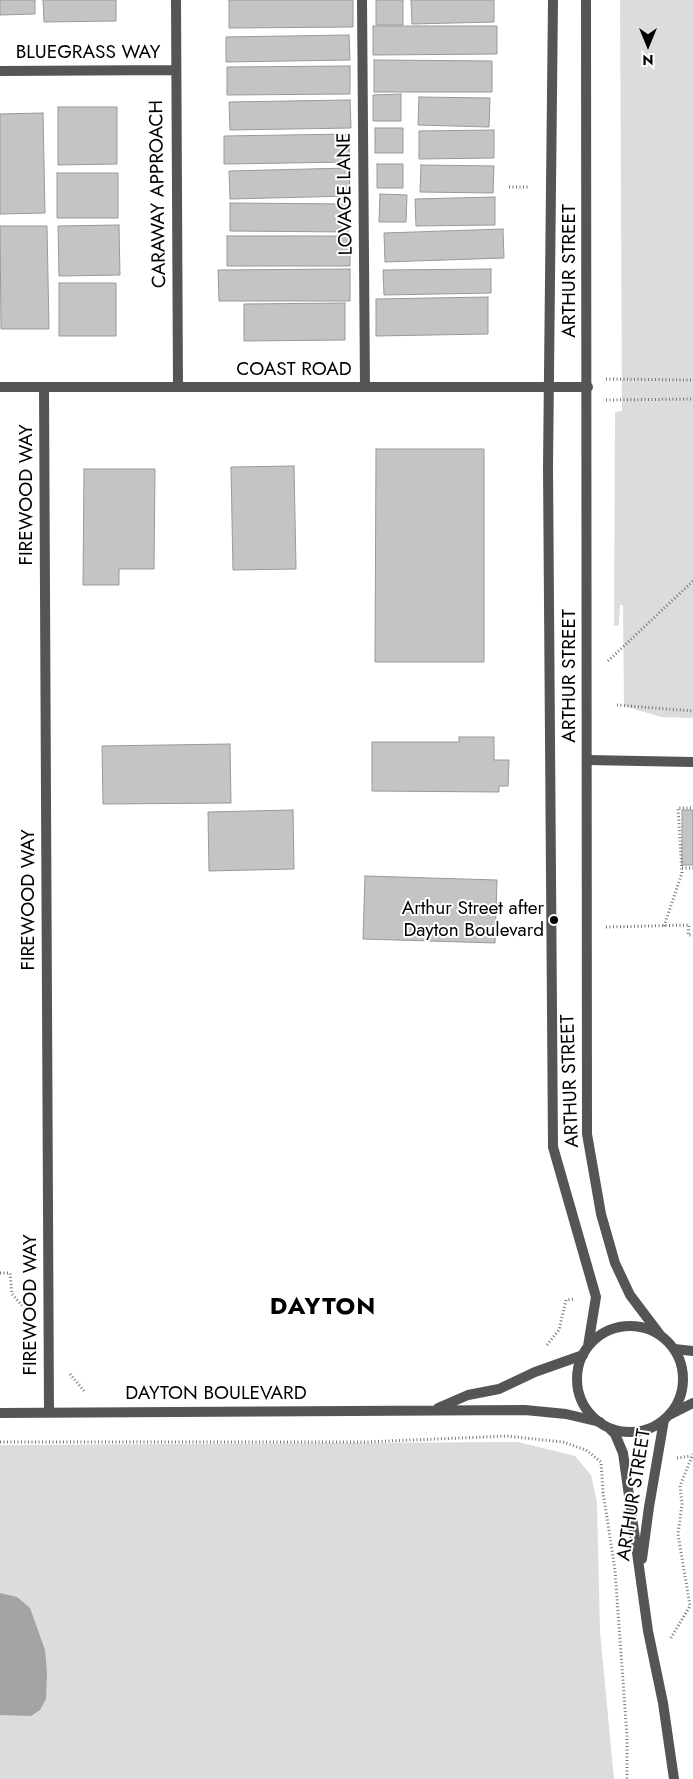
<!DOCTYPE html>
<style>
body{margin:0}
#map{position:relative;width:693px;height:1779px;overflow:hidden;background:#fff;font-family:Jost,sans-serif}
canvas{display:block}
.north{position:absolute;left:623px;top:20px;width:50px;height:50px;-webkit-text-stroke:4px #fff;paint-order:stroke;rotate:180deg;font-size:14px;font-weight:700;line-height:20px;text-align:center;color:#000}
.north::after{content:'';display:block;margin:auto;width:18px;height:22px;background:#000;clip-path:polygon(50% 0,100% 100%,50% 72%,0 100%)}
</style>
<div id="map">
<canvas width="693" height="1779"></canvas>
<div class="north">N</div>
</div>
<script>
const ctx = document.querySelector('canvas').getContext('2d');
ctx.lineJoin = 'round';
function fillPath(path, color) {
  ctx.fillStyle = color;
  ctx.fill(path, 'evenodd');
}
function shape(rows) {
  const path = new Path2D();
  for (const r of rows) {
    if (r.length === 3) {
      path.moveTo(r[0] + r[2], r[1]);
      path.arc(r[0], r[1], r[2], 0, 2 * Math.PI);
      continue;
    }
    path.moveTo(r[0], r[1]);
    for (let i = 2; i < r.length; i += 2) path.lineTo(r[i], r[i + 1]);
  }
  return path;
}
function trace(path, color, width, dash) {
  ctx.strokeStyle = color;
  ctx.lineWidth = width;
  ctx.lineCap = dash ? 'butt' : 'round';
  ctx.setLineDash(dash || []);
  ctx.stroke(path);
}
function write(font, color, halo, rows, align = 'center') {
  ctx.font = font + ' Jost,sans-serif';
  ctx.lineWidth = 4;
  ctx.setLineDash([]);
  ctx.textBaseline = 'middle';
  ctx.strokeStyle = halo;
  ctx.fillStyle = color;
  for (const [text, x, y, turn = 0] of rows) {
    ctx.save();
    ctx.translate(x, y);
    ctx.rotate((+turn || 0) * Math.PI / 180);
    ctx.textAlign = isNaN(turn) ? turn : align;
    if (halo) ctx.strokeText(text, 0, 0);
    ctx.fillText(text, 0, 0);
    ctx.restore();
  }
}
fillPath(shape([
 [620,0,693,0,693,718,661,717,624,706,623,605,620,605,619,625,614,626,615,412,622,411],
 [518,1442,575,1456,591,1475,597,1502,600,1632,614,1779,0,1779,0,1445]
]), '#dcdcdc');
fillPath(shape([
 [0,1593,17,1597,30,1608,45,1650,47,1672,46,1699,40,1710,31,1716,0,1715]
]), '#a3a3a3');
const building = shape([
 [0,0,35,0,35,14,0,15,0,0],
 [43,0,116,0,116,21,44,22,43,0],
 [229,0,353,0,353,27,229,28,229,0],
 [376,0,403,0,403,25,376,25,376,0],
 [411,0,494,0,494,22,412,24,411,0],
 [373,26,497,26,497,54,373,55,373,26],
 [349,35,350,60,226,62,226,37,349,35],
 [374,60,492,61,492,92,374,92,374,60],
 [350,66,350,94,227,95,227,67,350,66],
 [401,94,401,121,373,121,373,95,401,94],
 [419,97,490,98,489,127,418,125,419,97],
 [350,100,351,128,230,130,229,102,350,100],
 [58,107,117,107,117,164,58,165,58,107],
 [43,113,45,213,0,214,0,114,43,113],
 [375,128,403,128,403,153,375,153,375,128],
 [494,130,494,158,419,159,419,131,494,130],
 [349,134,350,162,224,164,224,136,349,134],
 [377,164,403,164,403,188,377,188,377,164],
 [421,165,494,166,493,193,420,192,421,165],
 [349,168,350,196,230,199,229,171,349,168],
 [57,173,118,173,118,218,57,218,57,173],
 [380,194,407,195,406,222,379,222,380,194],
 [495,197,495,225,416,226,415,199,495,197],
 [230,203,348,204,348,232,230,231,230,203],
 [119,225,120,275,59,276,58,226,119,225],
 [0,226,47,226,49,329,1,329,0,226],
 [503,229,504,258,385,262,384,233,503,229],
 [227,236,350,236,350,266,227,266,227,236],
 [350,269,350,301,219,301,218,270,350,269],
 [491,269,491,293,384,295,383,270,491,269],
 [59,283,116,283,116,336,59,336,59,283],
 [488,297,488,334,376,336,376,299,488,297],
 [345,303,345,340,244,341,244,304,345,303],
 [376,449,484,449,484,662,375,662,376,449],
 [294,466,296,569,233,570,231,467,294,466],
 [84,469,155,469,154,569,119,569,119,585,83,585,84,469],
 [459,737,494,737,494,760,509,760,508,786,499,786,499,792,372,791,372,742,459,742,459,737],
 [230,744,231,803,103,804,102,746,230,744],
 [293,810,294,869,209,871,208,812,293,810],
 [682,810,693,810,693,865,682,865,682,810],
 [365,876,497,880,495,943,363,939,365,876]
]);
fillPath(building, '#c4c4c4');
trace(building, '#999', 1);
trace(shape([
 [509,187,530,187],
 [606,379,693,380],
 [606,400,693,399],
 [608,661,693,581],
 [617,705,693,711],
 [682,868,693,868],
 [664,926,682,873,678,808,693,808],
 [606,927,689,925,688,935,693,935],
 [0,1273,10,1273,12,1294,27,1311],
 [547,1345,559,1330,566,1300,574,1299],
 [70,1374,85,1392],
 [0,1442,365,1442,507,1436,563,1442,586,1450,601,1462,603,1492,615,1570,627,1736,627,1779],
 [677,1458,691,1456],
 [671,1638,690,1606,678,1534,682,1504,680,1486,693,1454]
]), '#777', 3, [1, 2.5]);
trace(shape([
 [176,0,178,387],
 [362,0,365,387],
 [0,71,176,70],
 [0,387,588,387],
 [44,387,49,1412],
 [587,760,693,762],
 [674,1349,693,1351],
 [438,1408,468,1395,499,1389,535,1372,583,1355],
 [0,1413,525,1410,566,1414,600,1422],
 [671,1414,693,1403]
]), '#555', 10);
trace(shape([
 [553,0,548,467,553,1147,596,1297,588,1346],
 [586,0,587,1134,601,1214,615,1263,630,1295,661,1336],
 [630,1379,53],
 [609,1428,615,1434,623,1453,648,1631,663,1703,674,1779],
 [642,1559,649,1507,664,1420]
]), '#555', 10);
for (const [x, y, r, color] of [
 [554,920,5,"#000"]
]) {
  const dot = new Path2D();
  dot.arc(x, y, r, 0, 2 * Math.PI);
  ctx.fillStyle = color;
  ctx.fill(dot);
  trace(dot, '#fff', 2);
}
write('19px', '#000', '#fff', [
 ["BLUEGRASS WAY",88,53],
 ["CARAWAY APPROACH",159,194,-91],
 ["LOVAGE LANE",346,194,-91],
 ["ARTHUR STREET",570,271,-90],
 ["COAST ROAD",294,370],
 ["FIREWOOD WAY",27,495,-90],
 ["ARTHUR STREET",570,676,-90],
 ["FIREWOOD WAY",29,900,-90],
 ["ARTHUR STREET",571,1081,-92],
 ["FIREWOOD WAY",31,1305,-90],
 ["DAYTON BOULEVARD",216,1394],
 ["ARTHUR STREET",635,1495,-81]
]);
write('19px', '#000', '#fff', [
 ["Arthur Street after",544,909],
 ["Dayton Boulevard",544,931]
], 'right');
ctx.letterSpacing = '1px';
write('bold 24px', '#000', '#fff', [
 ["DAYTON",323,1308]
]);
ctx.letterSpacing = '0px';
</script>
